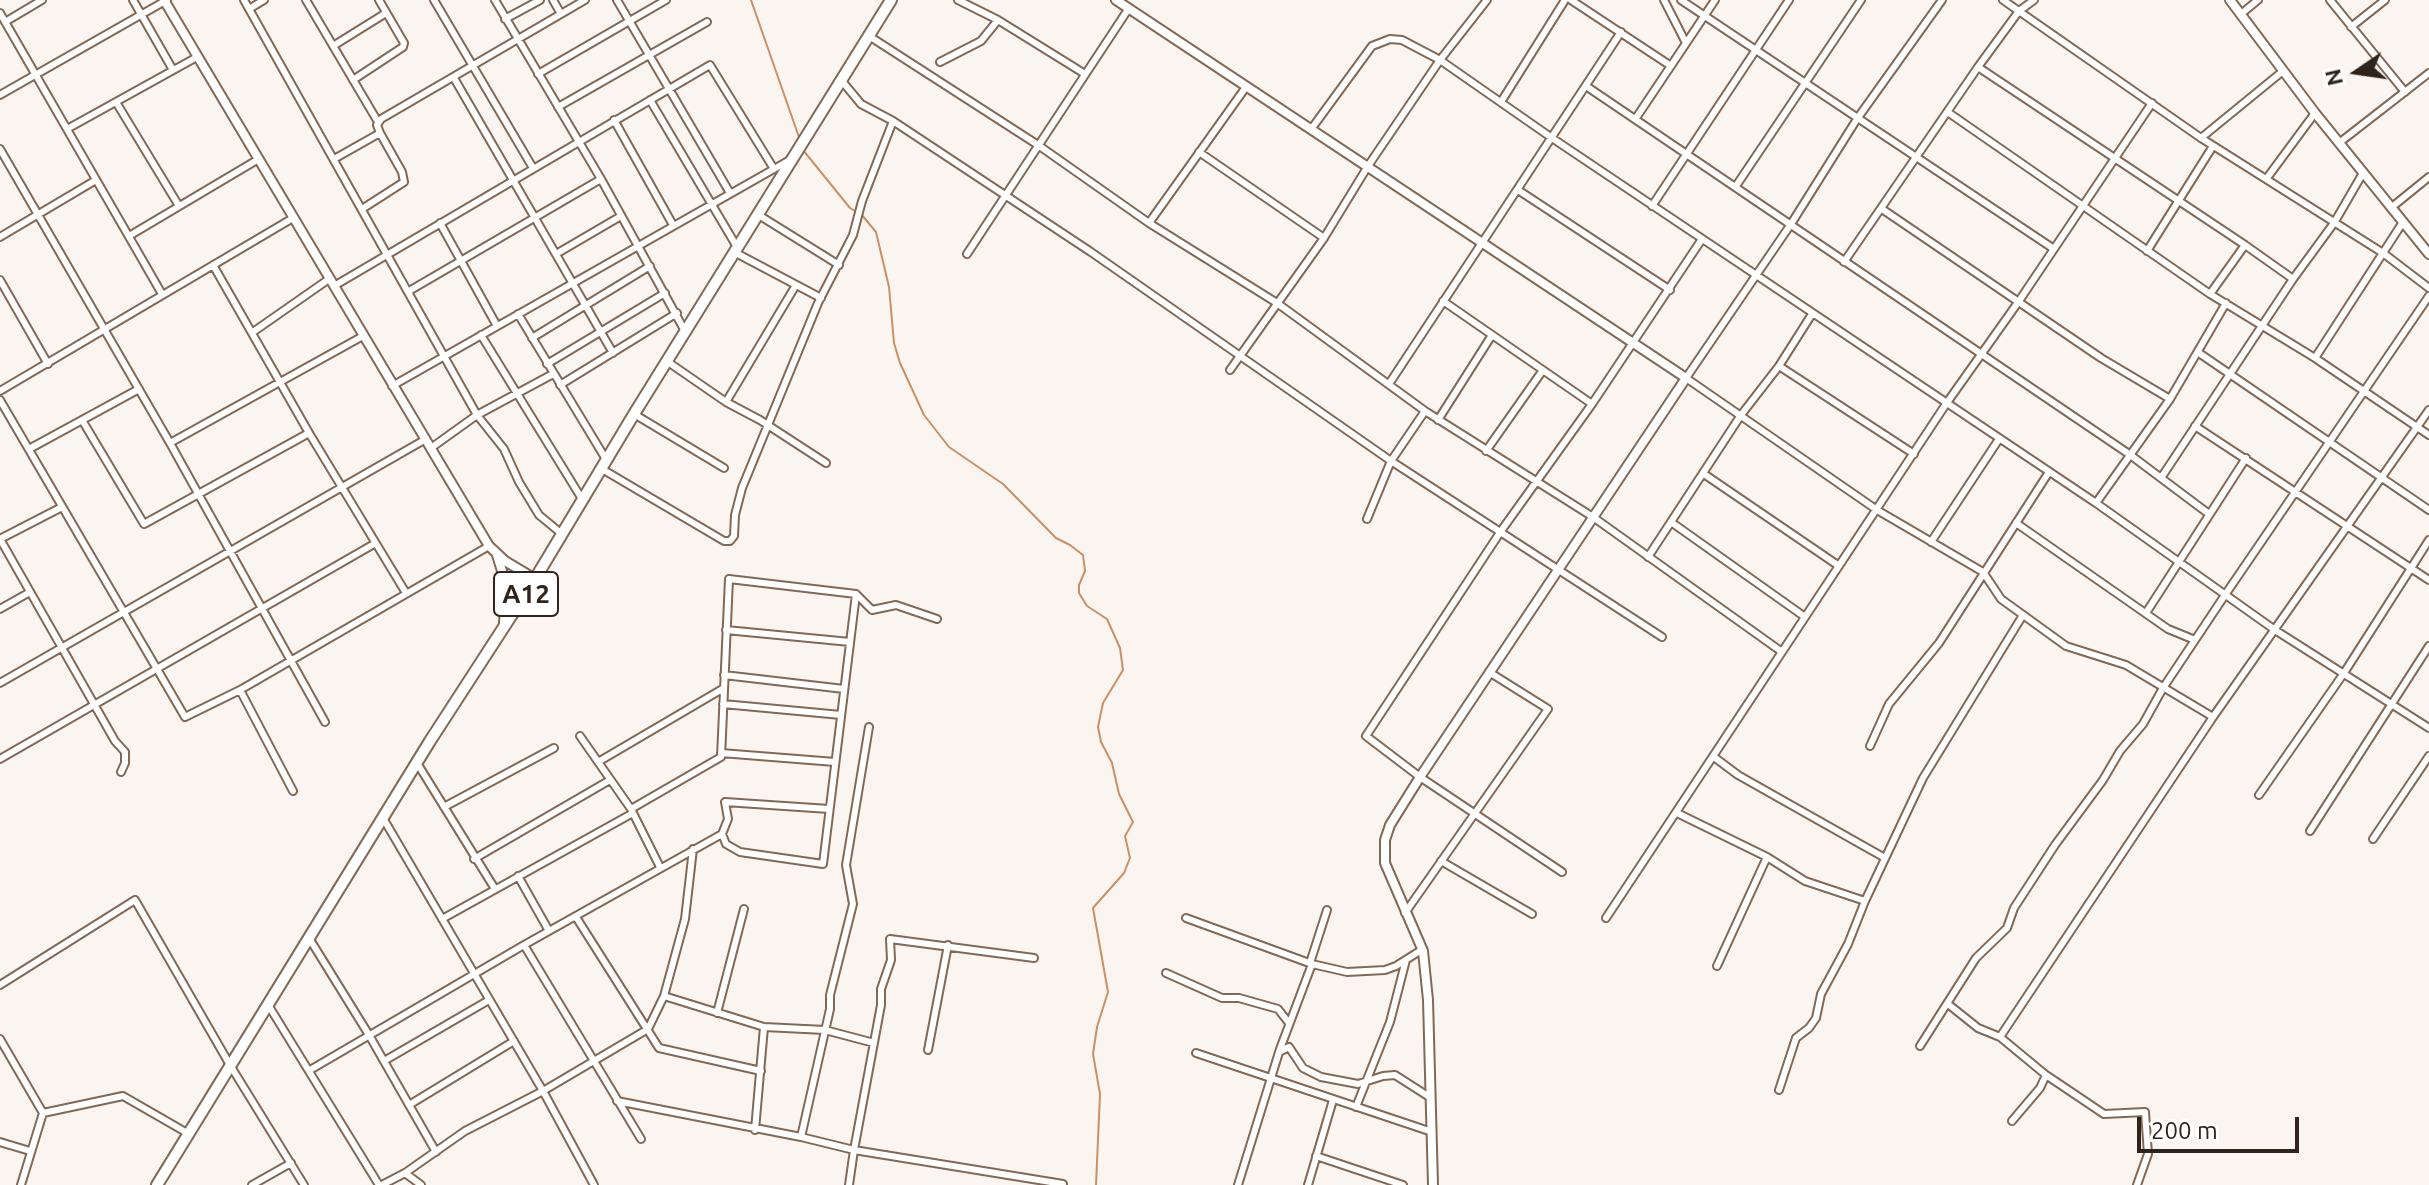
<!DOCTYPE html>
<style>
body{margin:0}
#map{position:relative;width:2429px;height:1185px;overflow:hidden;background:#fbf5f1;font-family:Ubuntu,sans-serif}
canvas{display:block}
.north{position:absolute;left:2317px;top:32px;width:80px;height:80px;-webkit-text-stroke:6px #fff;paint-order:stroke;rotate:257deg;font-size:22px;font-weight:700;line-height:32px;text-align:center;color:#2f241c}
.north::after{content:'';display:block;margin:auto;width:28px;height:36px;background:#2f241c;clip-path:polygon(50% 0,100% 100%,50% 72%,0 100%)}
.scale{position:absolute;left:2137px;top:1117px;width:162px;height:36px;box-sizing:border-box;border:4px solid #2f241c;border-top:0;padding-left:10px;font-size:24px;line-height:28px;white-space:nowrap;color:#2f241c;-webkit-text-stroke:6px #fff;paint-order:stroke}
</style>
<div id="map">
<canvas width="2429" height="1185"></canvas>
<div class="north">N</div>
<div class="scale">200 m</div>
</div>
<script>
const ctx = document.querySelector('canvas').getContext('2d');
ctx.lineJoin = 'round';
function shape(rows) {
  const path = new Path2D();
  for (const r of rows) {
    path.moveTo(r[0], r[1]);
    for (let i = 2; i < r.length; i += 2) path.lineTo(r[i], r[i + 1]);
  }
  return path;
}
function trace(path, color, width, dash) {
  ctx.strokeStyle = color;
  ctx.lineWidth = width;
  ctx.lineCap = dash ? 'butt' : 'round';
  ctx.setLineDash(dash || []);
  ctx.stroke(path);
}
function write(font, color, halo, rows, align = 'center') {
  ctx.font = font + ' Ubuntu,sans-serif';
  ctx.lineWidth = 7;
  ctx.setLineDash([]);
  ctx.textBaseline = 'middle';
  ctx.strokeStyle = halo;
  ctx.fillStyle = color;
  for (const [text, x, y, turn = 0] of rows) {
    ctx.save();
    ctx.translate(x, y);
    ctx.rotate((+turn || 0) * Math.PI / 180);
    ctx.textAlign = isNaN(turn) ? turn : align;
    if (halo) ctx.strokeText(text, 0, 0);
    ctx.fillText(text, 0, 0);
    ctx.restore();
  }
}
trace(shape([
 [751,0,800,140],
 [803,150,850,208,855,211],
 [861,214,876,232,889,287,894,343,900,363,924,415,949,447,1003,484,1056,538,1070,545,1083,555,1085,571,1079,585,1079,593,1087,606,1107,619,1120,648,1123,670,1103,703,1098,727,1101,742,1112,763,1119,794,1133,822,1125,836,1130,858,1124,873,1093,908,1108,992,1097,1027,1093,1054,1100,1094,1096,1185]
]), '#ca9065', 2);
const minor = shape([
 [133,0,173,70],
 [244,0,477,415,504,449,519,482,539,515,562,534],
 [306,0,378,122],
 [434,0,533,168],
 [495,0,601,179,686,333],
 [553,0,561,14],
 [617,0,730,193],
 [958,0,998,20,1085,74],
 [1571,0,1671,66],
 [1664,0,1686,43],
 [1681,0,2054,249],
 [1942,0,1857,119,1791,224,1686,378,1877,510,1983,572,2001,599,2066,646,2126,665,2213,717],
 [2003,0,2201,138,2383,253,2429,288],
 [2330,0,2405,92],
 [249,9,264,0],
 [0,13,162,294],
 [2241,14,2258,0],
 [505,19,540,0],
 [5,22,42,0],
 [2351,27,2385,0],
 [869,36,1038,145,1149,223,1277,303,1425,411,1593,517,1782,652],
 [333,46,386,13],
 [940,62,981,41,998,20],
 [1978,67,2245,245,2293,279],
 [538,74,666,0],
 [454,78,613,353],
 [353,80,403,47,404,43,379,0],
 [842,81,861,104,893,121,1091,252,1391,461,1662,637],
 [1586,86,2129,454,2209,514],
 [0,95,167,0],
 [650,100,737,247],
 [116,102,179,206],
 [1501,102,1565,0],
 [558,107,707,22],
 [1949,113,2210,294,2315,358,2429,435],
 [1636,118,1715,0],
 [614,120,673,225],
 [1312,128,1372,46,1390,39,1402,40,1440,60,1552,138,2096,503,2275,630,2429,728],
 [67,129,197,57],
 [2201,138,2283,71],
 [2339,143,2429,73],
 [0,149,170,443,325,722],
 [1199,152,1324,238],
 [334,159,380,133,377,125,381,119,585,0],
 [2267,178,2315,113],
 [1736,186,1861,0],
 [1518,190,1670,290],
 [1652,206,1789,0],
 [2392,207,2429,177],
 [362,209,404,182,402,172,380,133],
 [1882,209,2101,358,2170,399],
 [757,214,839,265],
 [440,223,497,326],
 [1149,223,1246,87],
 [129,236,257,160],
 [0,237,96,180],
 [2147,251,2213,146],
 [734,252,821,298],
 [556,254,621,216],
 [967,254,1129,8],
 [1844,262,1978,67,2019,11,2034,0],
 [213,265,309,433,406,593],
 [0,280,48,364],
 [334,286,710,65,774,169],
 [409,291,601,179],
 [2210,294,2245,245],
 [1443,301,1592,404],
 [518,314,607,461],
 [253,332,329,279],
 [481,335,582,499],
 [532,338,650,266],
 [2199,353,2429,510],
 [2315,358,2403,222],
 [668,362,726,402,760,420,826,463],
 [547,364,665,293],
 [1779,366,1914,454],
 [1230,370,1324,238,1368,166,1440,60,1487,0],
 [1389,384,1621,32],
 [560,385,677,313],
 [392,386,788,161],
 [0,391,293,218],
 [0,400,185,717,240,690,489,546],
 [726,402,796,285],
 [634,414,724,468],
 [82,420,144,524,309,433],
 [1438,420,1492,335],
 [2195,426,2429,580],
 [170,443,363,336],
 [431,448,477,415,553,374],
 [29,449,139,389],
 [1486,451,1543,370],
 [602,469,724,541,730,541,734,536,735,515,742,488,818,303,853,235,862,201,893,121],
 [1704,474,1839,566],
 [2161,478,2293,279,2334,223,2363,173],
 [2096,503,2170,399,2226,303],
 [1367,519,1391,461,1425,411],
 [1671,522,1805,617],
 [2016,523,2168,629,2195,640],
 [0,539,115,741,125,752,125,763,121,772],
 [0,539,62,507],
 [1931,542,1999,439],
 [1648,557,1741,415,1779,366,1812,314],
 [0,609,30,592],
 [2146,613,2246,458],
 [726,630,850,642],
 [724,675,844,689],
 [0,683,426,439],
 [240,690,293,791],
 [723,704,841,715],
 [580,736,631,809,660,867],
 [1870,746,1889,704,1939,643,2049,472],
 [721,753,835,762],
 [1714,757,1738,775,1885,858],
 [0,759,374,544],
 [598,762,724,688],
 [417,763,495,889],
 [2259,795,2344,673,2429,540],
 [444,807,554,748],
 [631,809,721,757,729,579,856,594,872,610,896,605,937,619],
 [1677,813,1767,857,1805,881,1865,901],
 [383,818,543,1091,594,1185],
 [2310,831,2429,646],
 [722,834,726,844,740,852,823,864,856,594],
 [2373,839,2429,756],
 [474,859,610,780],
 [1441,861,1532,914],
 [1562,872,1420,777,1366,736,1501,531,1592,404,1702,239],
 [518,876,549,931],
 [1405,913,1548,709,1489,672],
 [576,917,659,1048,761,1071],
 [1186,918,1312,964,1347,972,1385,970,1396,966,1423,949],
 [1606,918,1946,404,2019,301,2152,103],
 [442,919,633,813],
 [309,938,369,1035,436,1152],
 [524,945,641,1139],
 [1310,963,1327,910],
 [1717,966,1767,857],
 [1166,973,1222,998,1239,998,1278,1009,1289,1023],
 [0,985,135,900,230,1065,304,1185],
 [664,996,764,1027,825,1030,874,1043],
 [267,1003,379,1185],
 [1948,1004,1978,1028,2000,1037,2046,1075,2104,1114,2145,1112,2148,1154,2137,1185],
 [717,1013,744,909],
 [2000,1037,2213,717,2429,410],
 [0,1039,43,1113,21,1185],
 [1920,1046,1976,958,2007,928,2014,908,2055,845,2103,780,2120,751,2143,724,2163,688,2225,595,2429,296],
 [928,1050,948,945],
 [1279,1052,1289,1047,1303,1068,1321,1077,1358,1084,1383,1076,1395,1075,1431,1098],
 [1196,1053,1432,1132],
 [384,1061,489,1000],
 [310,1070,524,945,722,834,728,819,725,802,829,809],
 [1779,1090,1796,1038,1809,1028,1816,1018,1821,994,1848,944,1865,901,1923,778,2023,615],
 [617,1101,801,1137,854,1150,881,1005,881,989,891,960,890,939,1034,958],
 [409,1105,514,1041],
 [1356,1107,1390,1022,1406,960],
 [43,1113,123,1096,189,1134],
 [2012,1121,2040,1088,2046,1075],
 [755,1130,764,1027],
 [801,1137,830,1009,830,995,853,904,846,865,869,727],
 [0,1142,30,1151],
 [1316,1156,1403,1185],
 [405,1173,421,1185],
 [252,1185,291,1163],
 [382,1185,405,1173,465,1131,543,1091,648,1029,664,996,685,919,693,849],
 [849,1185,854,1150,1063,1184],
 [1238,1185,1280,1049,1312,964],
 [1308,1185,1333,1100]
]);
const tertiary = shape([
 [164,0,489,546,505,561,535,579],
 [1116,0,1686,378,1420,777,1390,825,1385,840,1385,863,1423,951,1428,1000,1433,1185],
 [2230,0,2315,113,2429,254],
 [497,555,506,584,504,623]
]);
const primary = shape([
 [157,1185,430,741,535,579,634,414,891,0]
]);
trace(minor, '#826855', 10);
trace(tertiary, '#826855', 12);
trace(primary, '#826855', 14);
trace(minor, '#fff', 6);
trace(tertiary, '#fff', 8);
trace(primary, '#fff', 10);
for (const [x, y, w] of [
 [526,594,64]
]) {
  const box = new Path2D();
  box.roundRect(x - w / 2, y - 22, w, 44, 6);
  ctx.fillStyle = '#fff';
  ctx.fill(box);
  trace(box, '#2f241c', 2);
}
write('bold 26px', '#2f241c', null, [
 ["A12",526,594]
]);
</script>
